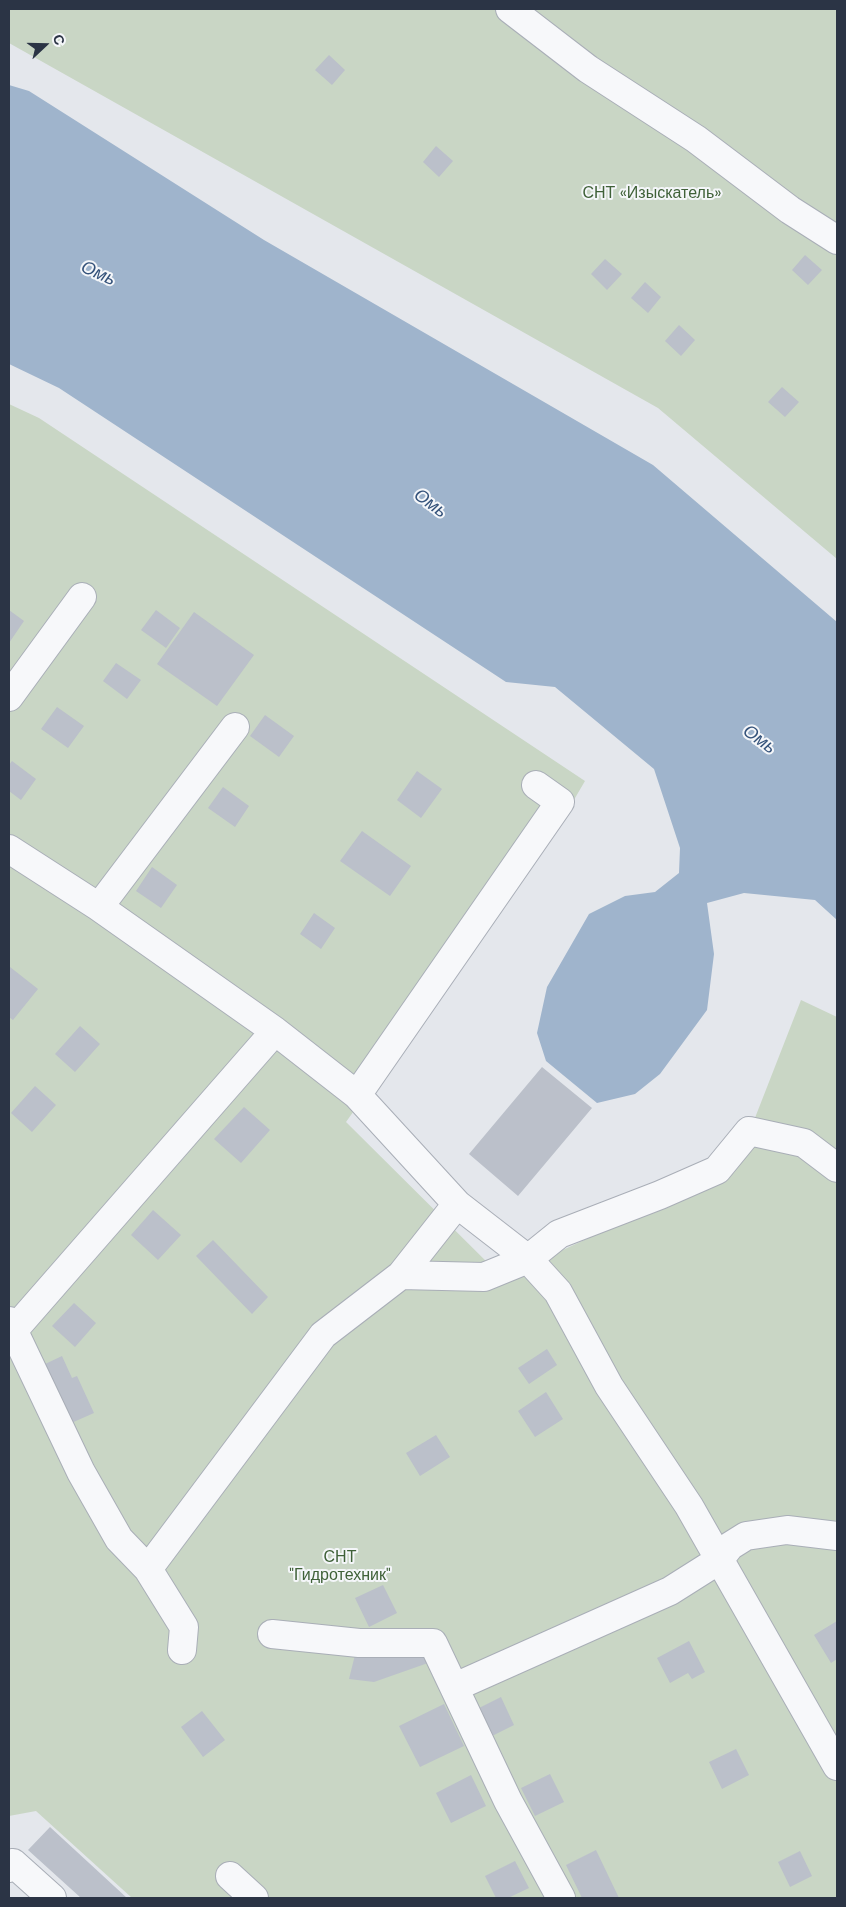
<!DOCTYPE html>
<meta charset="utf-8">
<style>
body{margin:0}
#map{position:relative;width:846px;height:1907px;overflow:hidden;background:#e4e7ec;font-family:"DM Sans",sans-serif}
canvas{display:block}
.frame{position:absolute;inset:0;border:10px solid #2b3445;pointer-events:none}
.north{position:absolute;left:20px;top:20px;width:50px;height:50px;-webkit-text-stroke:4px #f4f6f9;paint-order:stroke;rotate:69deg;font-size:14px;font-weight:700;line-height:20px;text-align:center;color:#2b3445}
.north::after{content:'';display:block;margin:auto;width:18px;height:22px;background:#2b3445;clip-path:polygon(50% 0,100% 100%,50% 72%,0 100%)}
</style>
<div id="map">
<canvas width="846" height="1907"></canvas>
<div class="frame"></div>
<div class="north">С</div>
</div>
<script>
const ctx = document.querySelector('canvas').getContext('2d');
ctx.lineJoin = 'round';
function fillPath(path, color) {
  ctx.fillStyle = color;
  ctx.fill(path, 'evenodd');
}
function shape(rows) {
  const path = new Path2D();
  for (const r of rows) {
    path.moveTo(r[0], r[1]);
    for (let i = 2; i < r.length; i += 2) path.lineTo(r[i], r[i + 1]);
  }
  return path;
}
function trace(path, color, width, dash) {
  ctx.strokeStyle = color;
  ctx.lineWidth = width;
  ctx.lineCap = dash ? 'butt' : 'round';
  ctx.setLineDash(dash || []);
  ctx.stroke(path);
}
function write(font, color, halo, rows, align = 'center') {
  ctx.font = font + ' "DM Sans",sans-serif';
  ctx.lineWidth = 4;
  ctx.setLineDash([]);
  ctx.textBaseline = 'middle';
  ctx.strokeStyle = halo;
  ctx.fillStyle = color;
  for (const [text, x, y, turn = 0] of rows) {
    ctx.save();
    ctx.translate(x, y);
    ctx.rotate((+turn || 0) * Math.PI / 180);
    ctx.textAlign = isNaN(turn) ? turn : align;
    if (halo) ctx.strokeText(text, 0, 0);
    ctx.fillText(text, 0, 0);
    ctx.restore();
  }
}
fillPath(shape([
 [9,9,837,9,837,559,658,408,9,43],
 [9,404,39,418,585,781,568,810,346,1122,503,1278,723,1175,744,1146,801,1000,837,1017,837,1898,132,1898,36,1811,9,1816]
]), '#c9d6c5');
fillPath(shape([
 [9,85,29,91,264,240,653,465,837,622,837,920,815,900,744,893,707,903,714,954,707,1010,660,1074,635,1094,597,1103,546,1061,537,1033,547,987,589,914,625,896,655,892,679,873,680,848,654,769,555,687,506,682,59,388,9,364]
]), '#9fb4cc');
fillPath(shape([
 [329,55,345,70,332,85,315,70],
 [436,146,453,161,439,177,423,162],
 [805,255,822,270,808,285,792,270],
 [605,259,622,274,607,290,591,274],
 [645,282,661,297,648,313,631,298],
 [679,325,695,340,681,356,665,341],
 [782,387,799,402,785,417,768,402],
 [9,610,24,621,9,643],
 [156,610,180,628,166,648,141,630],
 [194,612,254,655,217,706,157,664],
 [116,663,141,680,127,699,103,681],
 [57,707,84,726,68,748,41,729],
 [265,715,294,736,279,757,250,736],
 [12,761,36,779,21,800,9,791,9,765],
 [417,771,442,789,421,818,397,800],
 [223,787,249,806,235,827,208,808],
 [362,831,411,866,390,896,340,861],
 [152,867,177,885,161,908,136,891],
 [314,913,335,928,321,949,300,934],
 [10,967,38,989,13,1020,9,1017],
 [80,1026,100,1044,75,1072,55,1054],
 [542,1067,592,1108,518,1196,469,1154],
 [35,1086,56,1105,32,1132,11,1113],
 [244,1107,270,1130,241,1163,214,1139],
 [153,1210,181,1235,158,1260,131,1235],
 [213,1240,268,1297,252,1314,196,1256],
 [74,1303,96,1323,75,1347,52,1326],
 [547,1349,557,1365,529,1384,518,1368],
 [62,1356,72,1378,77,1376,94,1413,69,1424,43,1365],
 [546,1392,563,1419,535,1437,518,1411],
 [436,1435,450,1457,420,1476,406,1453],
 [383,1585,397,1613,369,1627,355,1598],
 [837,1621,837,1659,831,1663,814,1635],
 [689,1641,705,1672,692,1679,688,1673,670,1683,657,1658],
 [421,1647,428,1663,374,1682,349,1679,356,1651],
 [501,1697,514,1725,492,1736,479,1708],
 [444,1704,464,1746,420,1767,399,1726],
 [202,1711,225,1740,203,1757,181,1727],
 [736,1749,749,1775,722,1789,709,1762],
 [550,1774,564,1802,535,1816,521,1788],
 [471,1775,486,1806,451,1823,436,1793],
 [50,1827,127,1898,81,1898,28,1850],
 [596,1850,619,1898,582,1898,566,1865],
 [800,1851,812,1876,790,1887,778,1862],
 [515,1861,529,1888,508,1898,496,1898,485,1876]
]), '#bbc0ca');
const minor = shape([
 [510,9,588,69,696,139,790,210,837,240],
 [9,697,82,597],
 [9,849,99,907,275,1031,357,1095,457,1204,528,1259,558,1292,609,1386,689,1506,837,1766],
 [99,907,235,727],
 [357,1095,560,802,536,785],
 [401,1275,484,1277,528,1259,559,1234,660,1195,717,1170,749,1131,804,1143,837,1168],
 [9,1321,81,1472,119,1539,148,1569,184,1627,182,1650],
 [13,1331,275,1031],
 [148,1569,323,1335,401,1275,457,1204],
 [272,1634,359,1643,433,1643,508,1801,561,1898],
 [455,1687,670,1591,719,1560,730,1546,746,1536,787,1530,837,1536],
 [9,1868,13,1863,52,1898],
 [230,1876,254,1898]
]);
trace(minor, '#a9aeb7', 30);
trace(minor, '#f7f8fa', 28);
write('16px', '#3f6138', '#f4f6f9', [
 ["СНТ «Изыскатель»",652,194],
 ["СНТ",340,1558],
 ["\"Гидротехник\"",340,1576]
]);
write('italic 18px', '#34527a', '#f4f6f9', [
 ["Омь",98,274,24],
 ["Омь",430,504,36],
 ["Омь",759,740,36]
]);
</script>
